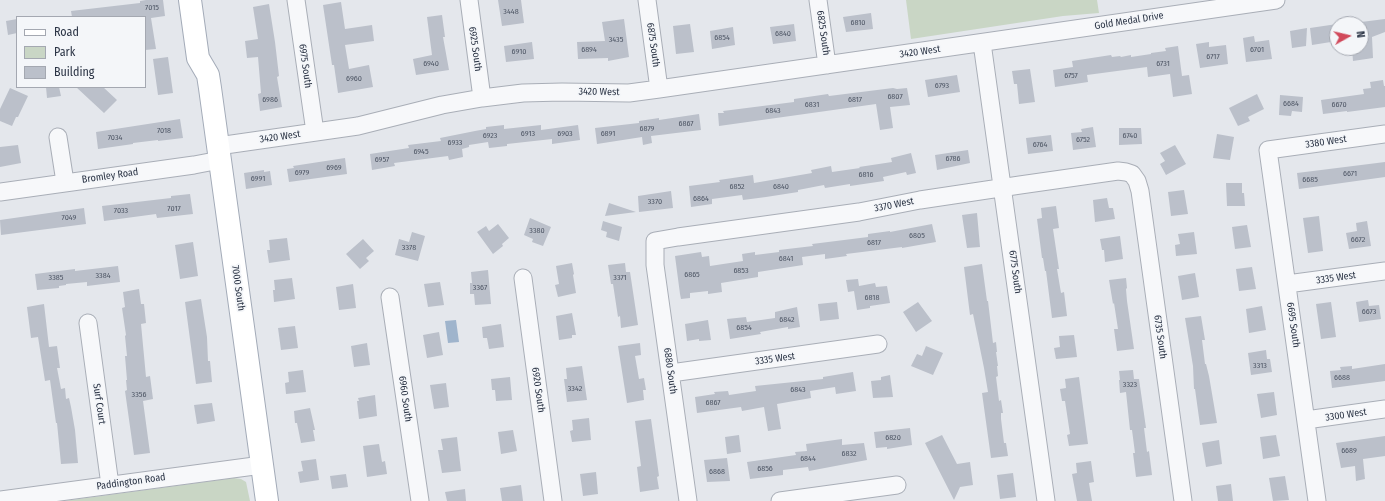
<!DOCTYPE html>
<style>
body{margin:0}
#map{position:relative;width:1385px;height:501px;overflow:hidden;background:#e4e7ec;font-family:"Fira Sans Condensed",sans-serif}
canvas{display:block}
.legend{position:absolute;left:16px;top:16px;width:130px;height:72px;box-sizing:border-box;background:#f4f6f9;border:1px solid #a4a8b1;margin:0;padding:5px 7px;list-style:none;font-size:12px;color:#2b3445}
.legend li{display:flex;align-items:center;gap:8px;height:20px}
.legend b{width:20px;border:1px solid #a4a8b1}
.north{position:absolute;left:1329px;top:16px;width:40px;height:40px;box-sizing:border-box;background:#f4f6f9;border:1px solid #a4a8b1;border-radius:50%;rotate:82deg;font-size:11px;font-weight:700;line-height:16px;text-align:center;color:#2b3445}
.north::after{content:'';display:block;margin:auto;width:14px;height:18px;background:#d1495b;clip-path:polygon(50% 0,100% 100%,50% 72%,0 100%)}
</style>
<div id="map">
<canvas width="1385" height="501"></canvas>
<ul class="legend">
<li><b style="height:5px;background:#fff"></b>Road</li>
<li><b style="height:11px;background:#c9d6c5"></b>Park</li>
<li><b style="height:11px;background:#bbc0ca"></b>Building</li>
</ul>
<div class="north">N</div>
</div>
<script>
const ctx = document.querySelector('canvas').getContext('2d');
ctx.lineJoin = 'round';
function fillPath(path, color) {
  ctx.fillStyle = color;
  ctx.fill(path, 'evenodd');
}
function shape(rows) {
  const path = new Path2D();
  for (const r of rows) {
    path.moveTo(r[0], r[1]);
    for (let i = 2; i < r.length; i += 2) path.lineTo(r[i], r[i + 1]);
  }
  return path;
}
function trace(path, color, width, dash) {
  ctx.strokeStyle = color;
  ctx.lineWidth = width;
  ctx.lineCap = dash ? 'butt' : 'round';
  ctx.setLineDash(dash || []);
  ctx.stroke(path);
}
function write(font, color, halo, rows, align = 'center') {
  ctx.font = font + ' "Fira Sans Condensed",sans-serif';
  ctx.lineWidth = 3.5;
  ctx.setLineDash([]);
  ctx.textBaseline = 'middle';
  ctx.strokeStyle = halo;
  ctx.fillStyle = color;
  for (const [text, x, y, turn = 0] of rows) {
    ctx.save();
    ctx.translate(x, y);
    ctx.rotate((+turn || 0) * Math.PI / 180);
    ctx.textAlign = isNaN(turn) ? turn : align;
    if (halo) ctx.strokeText(text, 0, 0);
    ctx.fillText(text, 0, 0);
    ctx.restore();
  }
}
fillPath(shape([
 [906,0,1097,0,1099,13,1063,16,911,39],
 [234,478,241,479,246,482,250,501,64,501]
]), '#c9d6c5');
fillPath(shape([
 [456,320,459,342,448,343,445,321]
]), '#9fb4cc');
fillPath(shape([
 [146,0,163,0,165,16,151,18,156,49,145,50,145,17,72,17,71,11,140,3,140,1],
 [498,0,521,0,524,23,502,26],
 [341,2,345,29,372,25,374,41,345,45,349,69,369,65,373,87,338,93,334,65,332,65,323,5],
 [269,4,275,42,279,76,277,77,282,107,260,111,258,94,261,93,258,57,247,58,245,41,258,39,253,7],
 [871,13,873,29,846,32,843,17],
 [442,15,445,37,443,37,449,70,416,75,413,59,432,55,427,17],
 [17,19,17,33,8,35,6,21],
 [624,19,629,57,608,61,608,58,578,59,577,42,605,41,602,22],
 [1385,19,1385,32,1372,37,1373,58,1353,61,1352,48,1361,48,1361,22],
 [690,24,694,52,676,54,673,26],
 [794,24,796,41,773,44,770,27],
 [1337,24,1337,41,1312,45,1310,28],
 [733,27,735,45,712,49,710,31],
 [1307,28,1306,46,1292,48,1290,31],
 [1254,36,1255,42,1269,40,1272,59,1246,62,1243,38],
 [532,42,534,59,506,62,504,46],
 [1209,42,1209,47,1226,45,1228,64,1200,68,1196,44],
 [1178,46,1182,76,1189,75,1192,94,1173,97,1170,74,1148,77,1147,67,1087,75,1088,82,1055,87,1053,70,1073,67,1072,61,1111,55,1112,57,1120,56,1121,57,1131,55,1131,57,1151,54,1151,53,1166,51,1165,48],
 [168,57,173,93,158,95,153,59],
 [1030,69,1035,102,1019,104,1017,84,1014,84,1012,71],
 [957,75,960,92,928,97,925,80],
 [1383,80,1384,86,1385,86,1385,107,1347,112,1347,111,1323,114,1321,100,1364,94,1363,89,1371,88,1370,82],
 [46,87,59,87,61,96,47,98],
 [76,87,103,87,117,100,104,113],
 [10,88,28,96,18,117,16,117,12,126,0,121,0,109],
 [893,88,897,89,907,88,910,105,890,107,893,128,880,130,876,104,719,126,718,113,724,113,723,111,794,102,794,99,828,94,829,96],
 [1257,94,1264,109,1248,117,1250,121,1238,126,1229,108],
 [1280,95,1303,97,1302,112,1292,111,1291,116,1279,115],
 [699,114,701,130,651,136,652,143,643,145,642,137,597,144,595,128,639,123,639,121,659,118,659,120],
 [180,119,183,138,158,141,158,140,133,143,133,144,98,149,96,132],
 [504,125,504,129,541,125,541,130,578,125,580,140,552,144,552,139,507,144,507,146,489,148,488,142,469,145,469,147,462,149,463,157,449,160,448,156,394,163,395,166,372,170,370,154,409,148,408,145,441,141,440,138,475,131,486,129,486,127],
 [1093,127,1096,147,1073,150,1071,133,1082,132,1081,129],
 [1119,128,1141,128,1142,144,1119,145],
 [1217,134,1234,137,1230,160,1213,158],
 [1051,135,1053,151,1028,154,1026,138],
 [18,145,21,163,0,167,0,147],
 [1175,145,1186,164,1166,175,1160,164,1165,161,1160,153],
 [968,150,970,163,937,170,935,155],
 [911,153,916,173,907,175,906,172,883,177,884,181,850,186,850,184,825,188,824,185,798,190,798,192,766,197,743,200,742,195,712,199,712,204,691,207,689,186,720,182,719,180,753,175,754,183,812,173,811,170,831,166,832,172,860,168,859,167,892,162,891,158],
 [345,158,347,174,289,182,287,169,294,168,293,166],
 [1385,162,1385,177,1299,189,1297,173],
 [264,170,264,172,270,171,272,185,246,189,244,173],
 [1226,183,1242,183,1242,193,1244,193,1245,206,1227,206],
 [1184,190,1188,214,1171,216,1168,192],
 [671,191,673,208,639,212,638,196],
 [190,194,193,214,157,218,156,214,104,221,102,206,171,198,171,196],
 [1107,198,1109,208,1113,208,1115,219,1095,222,1093,200],
 [609,203,636,212,605,216],
 [1056,206,1059,228,1053,229,1059,269,1057,269,1061,293,1064,292,1067,316,1052,318,1046,271,1045,271,1043,258,1042,258,1037,219,1042,218,1041,208],
 [84,208,86,224,1,235,0,220],
 [977,213,980,247,967,248,962,215],
 [1319,216,1323,251,1308,253,1303,218],
 [530,218,551,227,543,246,532,242,533,239,524,235],
 [603,221,622,227,619,241,606,237,607,232,601,230],
 [1367,221,1371,246,1349,249,1346,233,1357,231,1356,223],
 [498,224,509,238,502,244,503,246,493,254,477,232,486,226,489,231],
 [932,224,936,242,902,248,902,247,846,254,847,256,825,259,825,254,802,257,803,265,758,272,758,277,721,283,722,292,708,294,708,291,690,293,690,298,681,299,680,294,675,256,701,252,702,257,709,256,710,266,743,261,742,254,755,252,755,255,779,252,779,250,813,246,812,244,868,237,868,234,890,231,890,232],
 [1247,225,1251,247,1235,249,1232,227],
 [412,232,425,236,418,261,395,255,399,239,409,242],
 [1194,232,1197,254,1176,256,1175,245,1180,244,1178,234],
 [1120,236,1123,259,1105,262,1104,250,1102,250,1100,239],
 [287,238,290,260,269,263,267,250,270,250,269,240],
 [363,239,374,251,366,258,369,261,360,269,346,254],
 [193,242,198,276,180,279,175,245],
 [572,263,574,274,573,275,576,293,558,297,555,285,559,284,556,266],
 [625,263,626,272,630,272,638,325,621,328,620,316,618,317,613,284,611,284,608,265],
 [982,264,987,301,988,301,993,343,996,342,997,352,996,352,998,366,997,366,998,376,996,377,999,401,1001,400,1003,413,1001,413,1001,419,1004,443,1006,443,1008,456,991,458,982,393,988,392,984,368,973,314,970,315,964,267],
 [118,266,120,282,87,286,87,282,66,284,66,285,59,286,59,288,37,290,35,274,75,269,75,271],
 [1252,267,1256,289,1239,291,1236,269],
 [488,270,491,304,475,305,474,294,470,294,470,283,472,283,471,272],
 [1195,273,1199,297,1182,300,1178,276],
 [292,278,295,299,274,302,273,290,275,290,274,280],
 [1126,278,1127,288,1126,289,1127,301,1134,349,1117,351,1114,329,1118,329,1114,303,1113,304,1109,280],
 [858,279,859,286,875,283,876,287,887,286,890,303,870,306,870,308,857,310,854,291,848,292,846,280],
 [440,282,444,305,428,307,424,284],
 [353,284,356,308,339,310,336,287],
 [139,289,141,304,144,304,146,323,141,324,146,377,150,376,153,399,143,401,150,453,134,455,125,391,127,390,126,380,127,380,125,356,127,356,125,336,126,335,122,308,125,307,123,292],
 [201,299,207,337,208,361,210,361,212,382,196,384,185,302],
 [1368,300,1369,306,1379,305,1381,319,1359,322,1356,302],
 [837,302,839,319,820,321,818,304],
 [918,302,932,321,916,332,903,312],
 [1331,302,1336,337,1321,339,1316,304],
 [44,304,49,347,57,346,60,368,57,368,61,389,65,388,66,399,69,398,71,407,75,430,78,463,61,464,57,423,56,423,50,380,45,381,38,337,31,338,27,307],
 [1262,306,1266,330,1249,333,1246,309],
 [797,307,800,327,788,329,788,327,760,332,761,334,730,339,727,319,746,317,747,322,775,318,775,312],
 [572,313,576,335,572,335,572,338,559,340,556,316],
 [1201,316,1205,340,1202,340,1205,364,1206,364,1209,376,1217,423,1200,425,1195,389,1194,389,1193,366,1185,318],
 [708,320,711,340,699,341,699,339,687,341,685,324],
 [501,324,504,347,489,349,487,338,483,338,482,327],
 [295,326,298,348,281,350,278,328],
 [439,332,443,355,427,358,423,335],
 [1074,335,1077,357,1056,359,1054,348,1060,347,1059,336],
 [367,343,370,365,354,367,351,346],
 [640,343,641,355,635,356,639,379,644,378,646,390,643,390,644,400,627,403,618,346],
 [926,346,943,353,933,375,911,366,917,354,922,356],
 [1266,350,1267,359,1270,359,1272,372,1251,375,1248,353],
 [1385,364,1385,381,1332,388,1330,371,1341,370,1340,367,1352,366,1352,369],
 [582,366,587,400,567,402,564,379,567,379,566,368],
 [303,370,306,392,286,394,285,383,289,382,288,372],
 [1133,370,1134,379,1139,379,1146,428,1144,428,1147,452,1149,451,1152,475,1136,477,1133,453,1135,453,1132,430,1130,430,1126,392,1120,393,1119,380,1120,380,1119,371],
 [853,372,856,391,836,394,835,387,810,391,811,398,777,404,781,429,768,431,764,407,742,411,741,407,697,413,695,397,715,394,714,392,728,391,729,395,756,391,755,386,823,379,823,377],
 [890,375,893,397,873,398,871,381,881,380,881,377],
 [510,377,512,400,496,401,495,390,492,390,491,379],
 [1079,377,1088,444,1069,446,1067,435,1070,434,1065,401,1062,401,1060,389,1066,388,1065,379],
 [446,383,449,407,434,409,430,385],
 [1274,392,1277,415,1261,418,1257,394],
 [375,395,377,416,359,419,357,401,359,401,358,398],
 [212,403,215,421,197,424,194,405],
 [310,408,315,430,313,430,315,441,301,443,297,423,295,423,294,411],
 [589,418,591,440,572,442,570,431,573,430,572,420],
 [651,419,659,476,657,477,659,489,640,492,637,467,641,466,635,421],
 [910,428,912,445,887,449,887,447,876,448,874,432],
 [513,430,517,451,501,454,498,432],
 [739,435,741,452,727,454,725,437],
 [942,435,957,464,970,462,973,485,960,487,954,500,925,443],
 [1276,435,1280,456,1263,459,1260,437],
 [1385,436,1385,456,1363,459,1365,479,1356,481,1355,466,1341,468,1336,443],
 [457,437,461,471,442,473,438,450,443,450,441,439],
 [842,439,842,445,864,443,867,460,809,471,808,467,783,470,783,475,750,479,747,462,796,455,795,452,807,451,806,444],
 [1219,440,1222,464,1206,467,1202,443],
 [379,444,382,462,385,461,387,474,367,477,363,446],
 [727,458,730,481,707,482,704,460],
 [316,459,319,480,300,483,298,472,303,471,301,461],
 [1091,461,1094,482,1089,483,1092,501,1077,501,1072,474,1077,473,1076,463],
 [596,472,598,494,583,496,580,474],
 [1013,473,1016,497,1000,499,997,475],
 [346,474,348,487,332,489,330,476],
 [1285,476,1289,500,1273,501,1269,478],
 [1231,484,1233,501,1218,501,1216,486],
 [521,485,523,501,502,501,500,488],
 [465,489,466,501,447,501,445,492]
]), '#bbc0ca');
const minor = shape([
 [296,0,315,132],
 [469,0,482,98],
 [647,0,659,89],
 [818,0,827,65],
 [982,43,1046,501],
 [58,137,65,182],
 [218,146,358,126,442,105,482,98,523,93,562,92,629,93,659,89,1276,0],
 [0,192,194,165,220,160],
 [523,278,553,501],
 [1287,284,1385,271],
 [390,297,420,501],
 [88,323,110,485],
 [671,373,878,344],
 [1306,420,1385,409],
 [0,500,262,465],
 [688,501,655,265,655,241,678,237,859,212,920,200,1020,185,1118,171,1126,172,1132,174,1137,181,1140,191,1183,501],
 [780,501,897,485],
 [1317,501,1268,150,1385,134]
]);
const major = shape([
 [190,0,198,58,208,75,210,88,267,501]
]);
trace(minor, '#a9aeb7', 19);
trace(major, '#a3abb8', 24);
trace(minor, '#f7f8fa', 17);
trace(major, '#fff', 22);
write('8px', '#4f5766', null, [
 ["7015",152,8],
 ["3448",511,12],
 ["6810",858,23],
 ["6840",783,34],
 ["6854",722,38],
 ["3435",616,40],
 ["6894",589,50],
 ["6701",1257,50],
 ["6910",519,52],
 ["6717",1213,57],
 ["6940",431,64],
 ["6731",1163,64],
 ["6757",1071,76],
 ["6960",354,79],
 ["6793",942,86],
 ["6807",895,97],
 ["6986",270,100],
 ["6817",855,100],
 ["6684",1291,104],
 ["6831",812,105],
 ["6670",1339,105],
 ["6843",773,111],
 ["6867",686,124],
 ["6879",647,129],
 ["7018",164,131],
 ["6913",528,134],
 ["6903",565,134],
 ["6891",608,134],
 ["6923",490,136],
 ["6740",1130,136],
 ["7034",115,138],
 ["6752",1083,140],
 ["6933",455,143],
 ["6764",1040,145],
 ["6945",421,152],
 ["6786",953,159],
 ["6957",382,160],
 ["6969",334,168],
 ["6979",302,173],
 ["6671",1350,174],
 ["6816",866,175],
 ["6991",258,179],
 ["6685",1310,180],
 ["6852",737,187],
 ["6840",781,187],
 ["6864",701,199],
 ["3370",655,202],
 ["7017",174,209],
 ["7033",121,211],
 ["7049",69,218],
 ["3380",537,231],
 ["6805",917,236],
 ["6672",1358,240],
 ["6817",874,243],
 ["3378",409,248],
 ["6841",786,259],
 ["6853",741,271],
 ["6865",692,275],
 ["3384",103,276],
 ["3385",56,278],
 ["3371",620,278],
 ["3367",480,288],
 ["6818",872,298],
 ["6673",1369,312],
 ["6842",787,320],
 ["6854",744,328],
 ["3313",1260,366],
 ["6688",1342,378],
 ["3323",1130,385],
 ["3342",575,389],
 ["6843",798,390],
 ["3356",139,395],
 ["6867",713,403],
 ["6820",893,438],
 ["6689",1349,451],
 ["6832",849,454],
 ["6844",808,459],
 ["6856",765,469],
 ["6868",717,472]
]);
write('10px', '#2b3445', '#f4f6f9', [
 ["Gold Medal Drive",1129,21,-9],
 ["6825 South",823,33,82],
 ["6875 South",653,45,82],
 ["6925 South",475,49,82],
 ["3420 West",920,52,-8],
 ["6975 South",305,66,82],
 ["3420 West",599,92,1],
 ["3420 West",280,137,-8],
 ["3380 West",1326,142,-8],
 ["Bromley Road",110,176,-8],
 ["3370 West",894,205,-11],
 ["6775 South",1015,272,82],
 ["3335 West",1336,278,-8],
 ["7000 South",238,288,82],
 ["6695 South",1293,325,82],
 ["6735 South",1160,337,82],
 ["3335 West",775,359,-8],
 ["6880 South",670,371,82],
 ["6920 South",538,390,82],
 ["6960 South",405,399,82],
 ["Surf Court",99,404,82],
 ["3300 West",1346,415,-8],
 ["Paddington Road",131,482,-8]
]);
</script>
